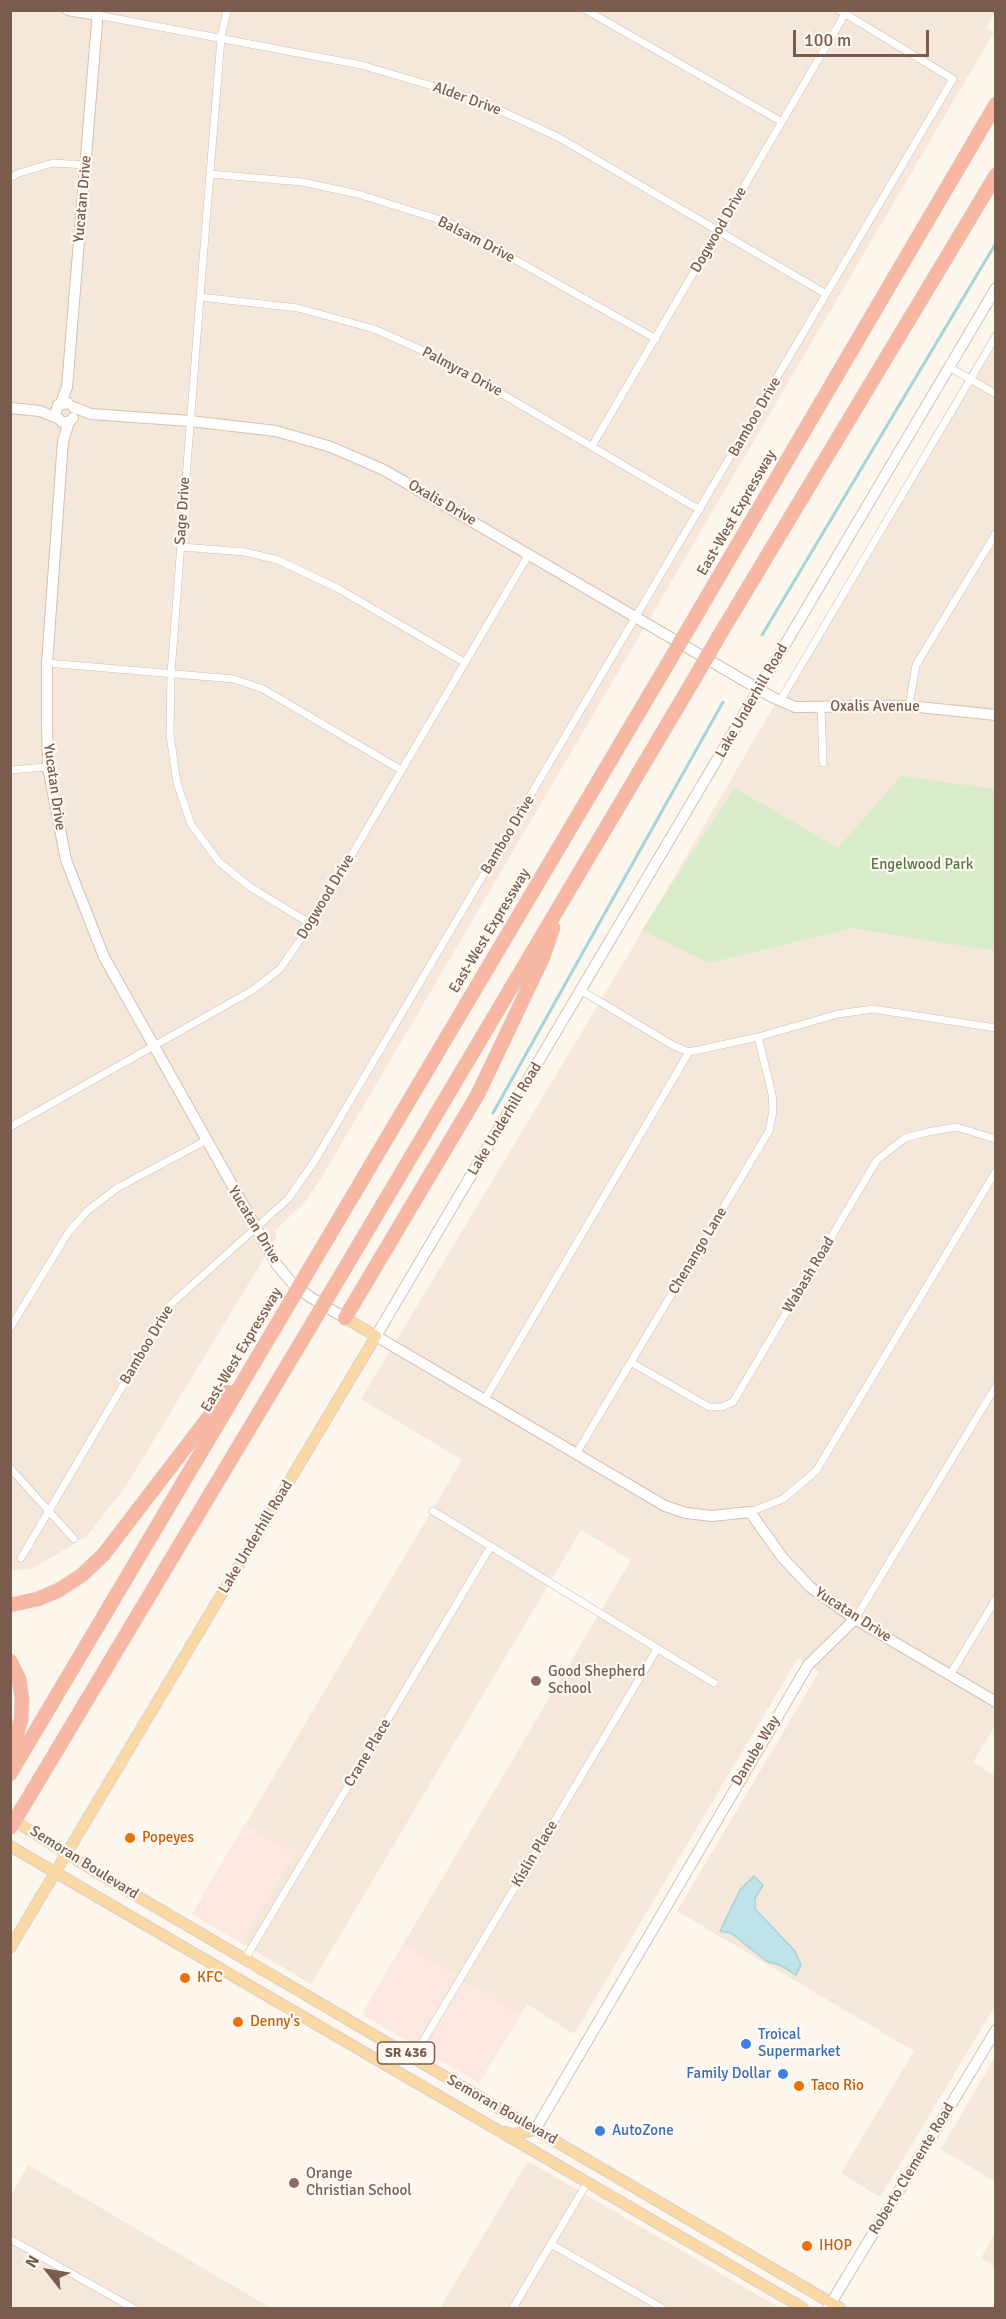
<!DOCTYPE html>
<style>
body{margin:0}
#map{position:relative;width:1006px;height:2319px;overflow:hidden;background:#fdf6ec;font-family:Signika,sans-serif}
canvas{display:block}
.frame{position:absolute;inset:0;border:12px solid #7a5c4d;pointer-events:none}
.north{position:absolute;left:18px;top:2241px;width:60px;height:60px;-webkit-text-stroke:4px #fffaf3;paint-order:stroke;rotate:301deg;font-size:16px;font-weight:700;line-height:24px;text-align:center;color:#7a5c4d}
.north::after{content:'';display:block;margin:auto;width:21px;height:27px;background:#7a5c4d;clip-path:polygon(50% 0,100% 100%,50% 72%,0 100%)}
.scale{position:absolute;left:793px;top:30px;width:136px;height:27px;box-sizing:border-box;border:3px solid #7a5c4d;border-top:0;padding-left:8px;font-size:18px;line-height:21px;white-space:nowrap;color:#7a5c4d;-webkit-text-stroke:4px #fffaf3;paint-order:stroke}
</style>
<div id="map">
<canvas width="1006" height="2319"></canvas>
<div class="frame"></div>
<div class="north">N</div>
<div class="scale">100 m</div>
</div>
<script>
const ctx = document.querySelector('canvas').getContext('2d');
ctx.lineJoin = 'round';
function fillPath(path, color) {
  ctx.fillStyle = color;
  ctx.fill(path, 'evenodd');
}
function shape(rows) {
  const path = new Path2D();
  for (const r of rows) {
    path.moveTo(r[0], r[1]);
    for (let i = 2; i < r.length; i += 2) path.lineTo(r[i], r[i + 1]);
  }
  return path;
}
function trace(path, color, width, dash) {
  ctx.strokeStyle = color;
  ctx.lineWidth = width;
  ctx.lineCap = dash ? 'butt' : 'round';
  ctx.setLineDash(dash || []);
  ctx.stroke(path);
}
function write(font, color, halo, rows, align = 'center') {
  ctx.font = font + ' Signika,sans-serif';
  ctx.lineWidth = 4.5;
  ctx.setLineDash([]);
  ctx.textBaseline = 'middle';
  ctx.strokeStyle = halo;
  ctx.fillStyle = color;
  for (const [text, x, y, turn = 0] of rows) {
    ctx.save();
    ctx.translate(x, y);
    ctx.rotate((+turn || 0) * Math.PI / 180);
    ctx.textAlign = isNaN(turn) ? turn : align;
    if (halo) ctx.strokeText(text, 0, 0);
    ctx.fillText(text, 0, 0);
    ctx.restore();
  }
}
fillPath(shape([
 [10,11,996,11,986,28,994,32,320,1180,305,1202,275,1231,277,1237,126,1486,87,1536,34,1568,11,1571],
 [995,328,996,1724,973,1762,995,1776,995,2006,880,2197,841,2173,914,2051,677,1911,819,1672,798,1658,574,2034,527,2004,479,2083,362,2014,631,1560,581,1530,311,1984,192,1914,462,1460,361,1399,633,947],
 [995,2057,995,2182,941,2149],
 [528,2161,780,2308,440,2308],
 [28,2165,271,2308,11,2308,11,2195],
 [995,2233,995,2267,981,2258]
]), '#f5e8da');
fillPath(shape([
 [244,1825,294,1854,241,1943,192,1914],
 [403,1944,520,2015,479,2083,362,2014]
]), '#fde8e0');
fillPath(shape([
 [901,776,995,789,995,951,852,928,709,963,642,930,735,788,838,848]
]), '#d8ecc9');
const water = shape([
 [754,1876,763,1885,755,1898,755,1909,795,1951,801,1965,796,1975,782,1966,766,1961,731,1933,720,1931,740,1890,754,1876]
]);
fillPath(water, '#bfe3e8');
trace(water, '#a5d3da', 1.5);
trace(shape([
 [992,10,996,13],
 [762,635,996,243],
 [493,1113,723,702]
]), '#a5d3da', 3);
const street = shape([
 [227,10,221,38,200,297,171,673,170,735,177,783,191,824,219,862,250,887,311,924],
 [586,10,782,122],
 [97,15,361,65,473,98,558,137,826,294],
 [210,174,302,182,358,194,450,223,656,339],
 [10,178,19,173,53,163,86,165],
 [200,297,298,308,374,329,444,360,700,510],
 [949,367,996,394],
 [592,446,845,14],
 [181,547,245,552,278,560,339,589,464,662],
 [47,663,234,679,263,689,401,770],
 [780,701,996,336],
 [909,706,916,665,996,533],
 [821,707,823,763],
 [10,770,48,767],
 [582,991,674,1046,689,1052,758,1037,838,1014,873,1009,996,1028],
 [10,1127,253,990,280,969,311,924,529,554],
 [10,1328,68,1233,87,1211,117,1188,205,1141],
 [632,1363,709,1407,722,1407,733,1402,877,1160,905,1138,928,1132,956,1127,996,1139],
 [485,1399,689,1052],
 [576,1454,769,1131,773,1111,772,1094,758,1037],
 [10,1468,74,1539],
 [433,1511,714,1683],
 [750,1512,783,1499,816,1471,996,1171],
 [21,1558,171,1304,288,1199,314,1162,953,79,839,10],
 [855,1619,996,1386],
 [950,1675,996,1599],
 [245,1959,491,1546],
 [413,2058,657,1649],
 [10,2239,133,2308],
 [551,2244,662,2308],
 [513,2308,587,2183]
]);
const secondary = shape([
 [68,10,97,15],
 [996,288,376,1336,665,1506,686,1513,712,1516,750,1512,782,1557,810,1587,855,1619,996,1702],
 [61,403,67,387,98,10],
 [68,403,58,405,55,415,62,422,69,422,73,418],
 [73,407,91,414,190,421,276,431,331,447,384,470,772,697,795,707,909,706,996,715],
 [10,408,40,411,57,418],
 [69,422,63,441,47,663,47,722,48,767,66,860,104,957,277,1265,293,1284,310,1297,345,1318],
 [535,2130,808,1665,855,1619],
 [828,2308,996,2030]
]);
const primary = shape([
 [10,1818,96,1872,840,2308],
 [10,1846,803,2308],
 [10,1948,376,1336,345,1318],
 [505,2132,514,2134,535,2130]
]);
const highway = shape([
 [694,619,996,104],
 [719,636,996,175],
 [310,1268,667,665],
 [335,1285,693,681],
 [345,1318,478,1094,543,957,553,928],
 [10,1605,38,1599,59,1590,82,1575,104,1554,228,1392],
 [10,1661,19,1679,22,1699,21,1720,10,1757],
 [10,1774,283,1314],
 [24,1805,309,1329]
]);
trace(street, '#d1beb0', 8);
trace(secondary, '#d6c0b0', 12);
trace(primary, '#dad1cd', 12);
trace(highway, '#dad1cd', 15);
trace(street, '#fff', 7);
trace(secondary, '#fff', 10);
trace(primary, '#fbd9a5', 10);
trace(highway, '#f7b7a3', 14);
const highwayBridge = shape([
 [667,665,694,619],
 [693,681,719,636],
 [283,1314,310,1268],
 [309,1329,335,1285],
 [10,1828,24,1805]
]);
trace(highwayBridge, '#dad1cd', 15, []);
trace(highwayBridge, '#f7b7a3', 14);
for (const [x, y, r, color] of [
 [536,1681,6,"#8d6e63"],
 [130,1838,6,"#e8710a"],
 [185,1978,6,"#e8710a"],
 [238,2022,6,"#e8710a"],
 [746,2044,6,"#3f7fe0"],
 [783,2074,6,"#3f7fe0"],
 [799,2086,6,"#e8710a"],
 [600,2131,6,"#3f7fe0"],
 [294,2183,6,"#8d6e63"],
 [807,2246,6,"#e8710a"]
]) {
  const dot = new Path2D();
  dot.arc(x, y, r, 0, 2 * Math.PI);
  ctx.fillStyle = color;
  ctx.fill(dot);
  trace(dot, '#fffaf3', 2);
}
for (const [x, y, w] of [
 [406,2053,57]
]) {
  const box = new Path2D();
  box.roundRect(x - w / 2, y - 11, w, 22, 4.5);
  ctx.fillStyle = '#fffaf3';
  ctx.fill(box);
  trace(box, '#7a5c4d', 1.5);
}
write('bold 14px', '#7a5c4d', null, [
 ["SR 436",406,2053]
]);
write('15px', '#7a5c4d', '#fffaf3', [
 ["Alder Drive",467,99,20],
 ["Yucatan Drive",83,199,-85],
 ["Dogwood Drive",719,230,-60],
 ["Balsam Drive",476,240,27],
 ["Palmyra Drive",462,372,28],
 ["Bamboo Drive",755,417,-60],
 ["Oxalis Drive",442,503,30],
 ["Sage Drive",183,511,-86],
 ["East-West Expressway",737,513,-60],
 ["Lake Underhill Road",752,701,-60],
 ["Oxalis Avenue",875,707],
 ["Yucatan Drive",54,787,82],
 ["Bamboo Drive",508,835,-59],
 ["Dogwood Drive",326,897,-59],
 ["East-West Expressway",490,931,-59],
 ["Lake Underhill Road",505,1119,-59],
 ["Yucatan Drive",254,1225,59],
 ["Chenango Lane",698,1251,-59],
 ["Wabash Road",809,1275,-59],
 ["Bamboo Drive",147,1345,-59],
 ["East-West Expressway",242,1350,-59],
 ["Lake Underhill Road",256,1537,-59],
 ["Yucatan Drive",853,1615,33],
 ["Danube Way",756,1751,-59],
 ["Crane Place",368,1753,-59],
 ["Kislin Place",535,1854,-59],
 ["Semoran Boulevard",84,1863,32],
 ["Semoran Boulevard",502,2110,30],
 ["Roberto Clemente Road",912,2169,-59]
]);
write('15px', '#537a41', '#fffaf3', [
 ["Engelwood Park",922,865]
]);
write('15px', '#785e54', '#fffaf3', [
 ["Good Shepherd",548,1672],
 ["School",548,1689],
 ["Orange",306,2174],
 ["Christian School",306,2191]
], 'left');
write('15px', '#c56008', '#fffaf3', [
 ["Popeyes",142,1838],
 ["KFC",197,1978],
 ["Denny's",250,2022],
 ["Taco Rio",811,2086],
 ["IHOP",819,2246]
], 'left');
write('15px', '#366cbe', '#fffaf3', [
 ["Troical",758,2035],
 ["Supermarket",758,2052],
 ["Family Dollar",771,2074,"right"],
 ["AutoZone",612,2131]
], 'left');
</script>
